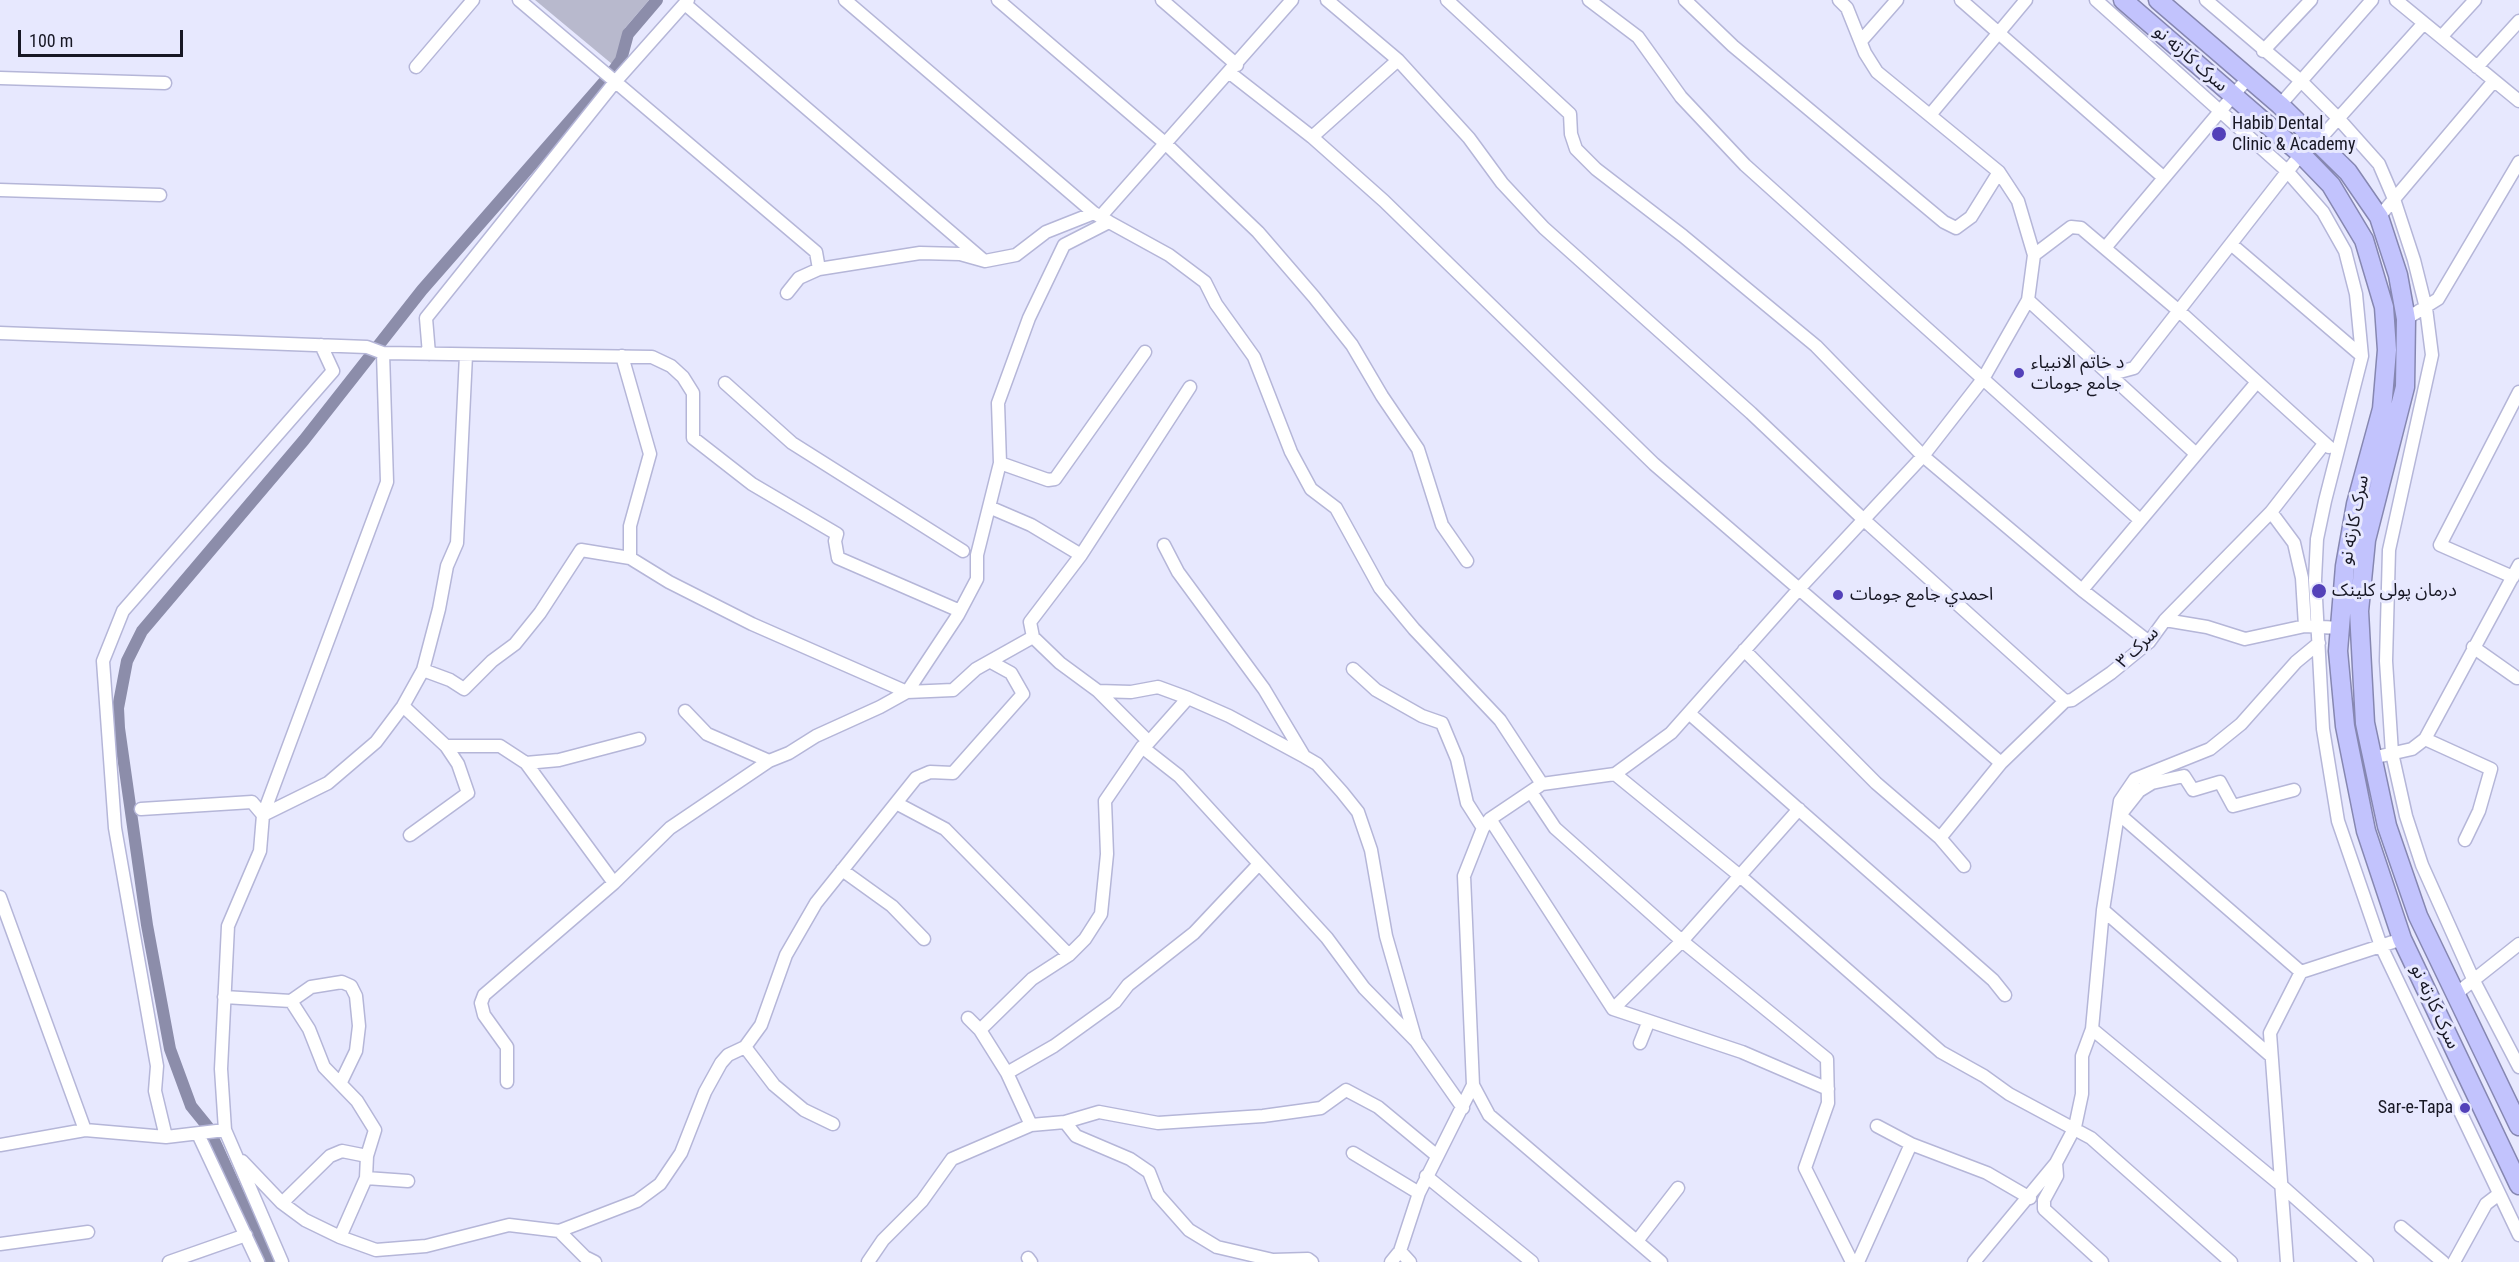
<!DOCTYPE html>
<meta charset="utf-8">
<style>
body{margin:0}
#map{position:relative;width:2519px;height:1262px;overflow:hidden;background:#e7e8fe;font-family:"Roboto Condensed",sans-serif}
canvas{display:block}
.scale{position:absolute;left:18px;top:30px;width:165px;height:27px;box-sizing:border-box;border:3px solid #171724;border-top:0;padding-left:8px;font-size:18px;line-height:21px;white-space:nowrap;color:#171724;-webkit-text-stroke:4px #e7e8fe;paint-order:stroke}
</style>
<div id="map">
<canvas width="2519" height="1262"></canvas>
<div class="scale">100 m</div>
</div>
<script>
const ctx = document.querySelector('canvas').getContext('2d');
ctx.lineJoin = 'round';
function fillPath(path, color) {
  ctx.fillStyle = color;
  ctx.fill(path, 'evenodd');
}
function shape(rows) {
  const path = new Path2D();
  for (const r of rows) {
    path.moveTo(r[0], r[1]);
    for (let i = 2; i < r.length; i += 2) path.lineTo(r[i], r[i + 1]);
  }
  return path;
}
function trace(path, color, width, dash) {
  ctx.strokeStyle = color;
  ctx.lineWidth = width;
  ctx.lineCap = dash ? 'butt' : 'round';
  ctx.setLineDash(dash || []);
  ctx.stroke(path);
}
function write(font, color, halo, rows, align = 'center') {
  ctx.font = font + ' "Roboto Condensed","Noto Sans Arabic",sans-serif';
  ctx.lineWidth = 6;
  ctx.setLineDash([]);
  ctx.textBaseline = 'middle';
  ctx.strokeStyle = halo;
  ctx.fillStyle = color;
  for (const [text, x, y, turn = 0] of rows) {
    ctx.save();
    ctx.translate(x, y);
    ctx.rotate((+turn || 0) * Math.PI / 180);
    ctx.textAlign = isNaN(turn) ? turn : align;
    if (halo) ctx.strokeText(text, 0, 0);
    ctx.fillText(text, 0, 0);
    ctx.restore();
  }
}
fillPath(shape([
 [535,0,649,0,625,28,617,58,612,64]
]), '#b8b9cd');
trace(shape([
 [269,1262,208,1127,191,1106,170,1049,147,925,119,728,118,708,127,661,142,631,304,440,422,290,611,74,621,60,628,34,657,0]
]), '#8c8daa', 12);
const minor = shape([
 [519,0,816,252,819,269],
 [845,0,1094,213],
 [998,0,1166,144,1258,232,1314,297,1352,345,1382,396,1418,449,1442,525,1467,561],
 [1162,0,1237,65],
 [1327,0,1398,60,1469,138,1502,183,1544,228,1751,413,1863,519,2065,701],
 [1447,0,1570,114,1571,134,1576,149,1596,169,1683,236,1816,346,1923,456,2082,590,2149,642],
 [1589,0,1638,37,1681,97,1745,165,2140,520],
 [1685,0,1733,46,1944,222,1956,228,1971,217,1999,172],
 [1961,0,2163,177],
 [2096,0,2287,171,2323,212,2345,251,2356,294,2362,356,2325,501,2317,539,2315,580,2323,729,2338,821,2381,946,2519,1235],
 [2206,0,2301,81,2338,118,2379,164,2394,199,2414,260,2426,308,2432,355,2389,550,2386,661,2392,753,2406,816,2422,865,2474,981,2519,1067],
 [2396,0,2519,101],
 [685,4,982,259],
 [2442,36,2475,0],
 [1861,41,1897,0],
 [2263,51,2311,0],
 [416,67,473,0],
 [2477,67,2519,21],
 [1230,73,1312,137,1384,201,1654,464,2001,763],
 [0,78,165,83],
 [2280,105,2372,0],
 [1930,115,2026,0],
 [1312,137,1398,60],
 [2318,141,2424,23],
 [0,190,160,195],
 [1101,216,1292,0],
 [2379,217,2493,82],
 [1109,222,1169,255,1205,282,1216,304,1254,357,1291,452,1311,489,1336,508,1380,588,1414,629,1500,720,1542,784],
 [2231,244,2362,356],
 [2105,248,2248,78],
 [2034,255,2071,227,2081,228,2179,311,2329,447],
 [2028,300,2195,453],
 [2406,319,2438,299,2519,162],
 [0,333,367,347,383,353,652,357,671,366,683,377,693,393,693,438,752,484,837,534,835,541,838,558,960,611],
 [429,354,426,318,615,82,688,0],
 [622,356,650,454,630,526,630,558],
 [2112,374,2134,368,2301,154],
 [725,383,792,443,963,551],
 [1000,463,1048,480,1055,479,1145,352],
 [989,507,1031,525,1081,555],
 [2271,512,2294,543,2302,578,2305,626],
 [1164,545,1178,572,1264,689,1304,756],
 [2513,577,2440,545,2519,392],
 [2082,590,2257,382],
 [2165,620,2207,627,2245,639,2305,626,2339,628],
 [2473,647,2517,678],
 [1744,650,1876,783,1940,838,1964,866],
 [1353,669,1376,690,1422,716,1442,723,1457,759,1467,803,1483,828],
 [423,670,450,680,464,689,492,661,515,644,540,613,581,550,630,558,669,582,752,624,907,692,958,615,977,579,977,555,1000,463,998,403,1029,318,1064,245,1109,222,1094,213,1046,232,1016,255,985,261,960,254,920,253,819,269,799,278,787,293],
 [1098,691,1131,692,1158,687,1188,698,1229,716,1305,757,1317,764,1342,792,1358,812,1371,850,1386,936,1416,1041,1463,1108],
 [403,706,446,746,458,764,468,793,410,835],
 [685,711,707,734,769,761],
 [1690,714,1993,980,2005,995],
 [2425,739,2491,769,2479,811,2465,840],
 [1149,742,1098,691,1060,663,1033,637,1030,622,1081,555,1190,387],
 [446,746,500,746,526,763,559,760,639,739],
 [1142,747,1179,776,1327,938,1364,988,1415,1040],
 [2372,758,2412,749,2425,739,2519,565],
 [526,763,614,883],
 [1615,774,1740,876,1941,1052,1984,1076,2009,1094,2091,1138,2231,1262],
 [2294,790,2233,806,2220,782,2193,790,2184,776,2152,783,2139,791,2120,815,2301,972],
 [1531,792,1555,828,1682,941,1827,1059,1828,1103,1805,1168,1852,1262],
 [896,803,945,829,1069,955],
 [141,809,252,802,263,815,328,783,376,742,403,706,423,670,439,609,447,566,457,543,466,355],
 [1490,819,1613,1009,1742,1052,1828,1089],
 [1940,838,2001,763,2065,701,2072,700,2111,673,2149,642,2165,620,2271,512,2324,444],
 [842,870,892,906,924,939],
 [0,897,85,1130],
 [2103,910,2271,1056],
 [2456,994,2519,944],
 [224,997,291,1001,311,987,342,982,351,986,356,996,359,1026,356,1051,341,1082],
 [291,1001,309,1029,324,1067,357,1101,375,1130,367,1156,366,1178,340,1237],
 [1613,1009,1682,941,1799,809],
 [968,1018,980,1030,1007,1073,1031,1125],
 [2092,1029,2282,1186,2367,1262],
 [980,1030,1032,979,1069,955,1085,939,1101,914,1107,854,1105,801,1142,747,1149,742,1188,698],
 [1640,1043,1648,1023],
 [745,1047,774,1085,804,1110,833,1124],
 [1007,1073,1054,1046,1115,1002,1128,985,1194,933,1259,864],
 [507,1082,507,1047,484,1015,481,1003,484,995,614,883,670,828,769,761,789,753,816,736,880,707,907,692,953,690,976,669,1033,637],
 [1473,1085,1489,1115,1661,1262],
 [1065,1122,1076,1136,1130,1159,1149,1172,1158,1195,1189,1230,1217,1247,1273,1260,1308,1259,1312,1262],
 [1877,1126,1911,1144,1987,1173,2030,1198],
 [198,1134,258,1262],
 [166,1137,155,1091,157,1066,115,828,103,661,123,611,333,371,321,345],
 [0,1145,85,1130,166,1137,225,1130],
 [1353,1153,1419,1193],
 [242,1161,282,1203,305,1220,340,1237,376,1250,426,1246,509,1225,559,1231,585,1257,595,1262],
 [2056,1163,2057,1176,2044,1200,2044,1209,2102,1262],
 [1426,1176,1532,1262],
 [366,1178,408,1181],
 [282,1203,330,1156,342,1151,367,1156],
 [2401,1227,2443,1262],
 [559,1231,637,1201,660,1184,681,1153,705,1092,721,1063,728,1055,745,1047,761,1025,786,955,816,903,916,778,930,772,953,773,1023,694,1011,673,991,662],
 [1637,1241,1678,1188],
 [0,1244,88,1232],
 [1028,1258,1031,1262],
 [169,1262,246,1235],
 [282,1262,225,1130,221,1069,228,926,260,851,263,815,387,482,383,353],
 [868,1262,883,1240,922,1201,952,1159,1031,1125,1065,1122,1099,1112,1158,1123,1263,1116,1321,1108,1346,1090,1378,1107,1436,1155],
 [1391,1262,1400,1251],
 [1410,1262,1400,1251,1419,1193,1473,1085,1464,876,1483,828,1490,819,1542,784,1615,774,1671,733,1798,590,1923,456,1983,379,2028,300,2034,255,2018,201,1999,172,1877,72,1865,53,1847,8,1839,0],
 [1858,1262,1911,1144],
 [1974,1262,2056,1163,2075,1127,2082,1094,2082,1056,2092,1029,2103,910,2120,801,2135,779,2210,749,2241,724,2296,662,2319,643],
 [2287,1262,2270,1033,2301,972,2402,939],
 [2454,1262,2486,1204,2499,1194]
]);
const highway = shape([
 [2123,0,2301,154,2331,185,2364,240,2384,307,2387,350,2382,409,2356,504,2345,566,2338,651,2345,726,2366,831,2402,939,2519,1185],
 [2158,0,2280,105,2348,172,2379,217,2398,275,2406,319,2405,387,2366,540,2359,611,2365,723,2387,826,2418,916,2519,1126]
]);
trace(minor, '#b5b6d8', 15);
trace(highway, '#8687b1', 21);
trace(minor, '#fff', 12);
trace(highway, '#c2c3fd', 18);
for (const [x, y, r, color] of [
 [2219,134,8,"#5341b9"],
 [2019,373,6,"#5341b9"],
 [2319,591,8,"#5341b9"],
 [1838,595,6,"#5341b9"],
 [2465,1108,6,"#5341b9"]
]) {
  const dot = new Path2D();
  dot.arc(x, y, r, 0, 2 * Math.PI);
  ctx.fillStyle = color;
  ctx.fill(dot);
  trace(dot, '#e7e8fe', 2);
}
write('18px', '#171724', '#e7e8fe', [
 ["سرک کارته نو",2190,59,41],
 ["سرک کارته نو",2355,520,-79],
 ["سرک ۳",2138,648,-44],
 ["سرک کارته نو",2434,1007,65]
]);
write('18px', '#171724', '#e7e8fe', [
 ["Habib Dental",2232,124],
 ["Clinic & Academy",2232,145],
 ["د خاتم الانبیاء",2031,363],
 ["جامع جومات",2031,384],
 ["درمان پولی کلینک",2332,591],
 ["احمدي جامع جومات",1850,595],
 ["Sar-e-Tapa",2453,1108,"right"]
], 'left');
</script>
